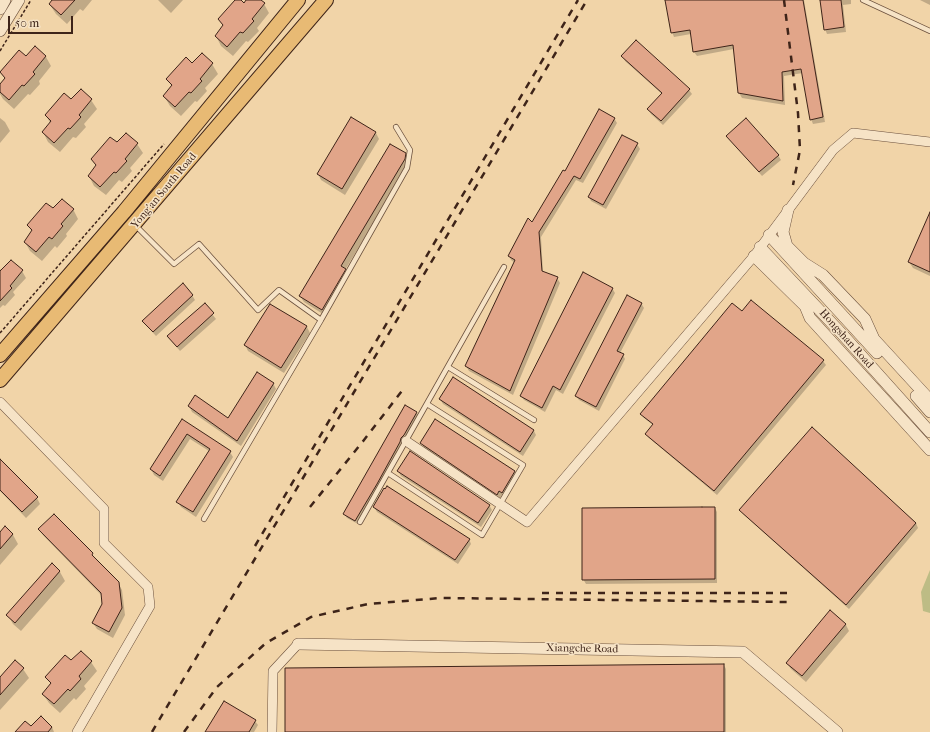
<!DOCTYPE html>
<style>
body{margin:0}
#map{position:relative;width:930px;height:732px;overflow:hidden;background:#f1d4a8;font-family:"IM FELL French Canon",serif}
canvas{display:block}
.scale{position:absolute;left:8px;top:16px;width:65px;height:18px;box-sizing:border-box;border:2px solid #3e2419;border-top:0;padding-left:5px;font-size:12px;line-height:14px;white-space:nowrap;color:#3e2419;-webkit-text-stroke:3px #f6e3c6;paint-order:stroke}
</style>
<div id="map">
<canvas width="930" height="732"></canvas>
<div class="scale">50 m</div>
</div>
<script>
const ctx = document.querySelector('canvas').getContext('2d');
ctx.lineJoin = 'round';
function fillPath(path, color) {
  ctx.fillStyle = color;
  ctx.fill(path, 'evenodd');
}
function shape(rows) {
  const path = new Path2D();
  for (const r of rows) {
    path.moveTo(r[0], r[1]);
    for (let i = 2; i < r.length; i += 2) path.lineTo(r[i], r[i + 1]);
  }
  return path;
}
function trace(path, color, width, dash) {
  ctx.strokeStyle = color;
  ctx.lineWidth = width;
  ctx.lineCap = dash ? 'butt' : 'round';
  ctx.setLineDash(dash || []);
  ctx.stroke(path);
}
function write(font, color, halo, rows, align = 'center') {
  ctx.font = font + ' "IM FELL French Canon",serif';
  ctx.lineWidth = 3;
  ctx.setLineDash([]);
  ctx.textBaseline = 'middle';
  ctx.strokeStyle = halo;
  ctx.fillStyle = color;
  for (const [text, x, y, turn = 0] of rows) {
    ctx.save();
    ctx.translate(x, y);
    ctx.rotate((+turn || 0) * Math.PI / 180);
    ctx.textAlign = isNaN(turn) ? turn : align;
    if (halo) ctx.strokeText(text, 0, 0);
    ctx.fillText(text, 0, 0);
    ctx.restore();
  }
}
fillPath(shape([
 [930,570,930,613,923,611,921,592]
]), '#bdbc85');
fillPath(shape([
 [54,0,92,0,83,11,80,9,67,24,56,14,50,5],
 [158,0,183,0,171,13],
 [236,0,239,0,244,4,248,0,260,0,264,4,269,13,257,28,259,31,248,42,246,41,233,56,221,46,216,36,223,26,219,19],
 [666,0,804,0,825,122,813,124,811,119,803,73,784,76,785,105,742,98,739,93,734,49,697,56,694,52,691,34,674,37,672,32],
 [821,0,851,0,851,4,843,5,846,32,827,34,825,29],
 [920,0,930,0,930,5],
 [35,47,46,57,51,66,39,81,40,84,30,95,28,94,14,109,3,99,0,94,0,86,5,79,1,72,26,57],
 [202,54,212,64,218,74,205,88,207,91,197,102,195,101,181,116,170,106,164,96,172,87,168,80,192,64],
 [623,56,689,90,692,94,663,125,651,114,648,109,662,94,625,61],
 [81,90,91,100,97,109,84,124,86,127,76,138,73,137,60,152,48,142,43,132,50,123,46,115,71,100],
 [0,118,5,122,10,131,0,143],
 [352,118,376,133,379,139,345,195,321,180,318,174],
 [614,118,617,123,583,183,576,180,541,237,543,273,557,278,560,283,513,395,469,371,466,366,515,263,511,260,509,256,532,224,565,172],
 [727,136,778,155,781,160,762,176],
 [117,144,137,144,143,153,130,168,132,171,122,182,119,180,106,195,94,186,89,176,96,166,92,159],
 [637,144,640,149,606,209,591,201,589,197],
 [405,154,409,160,408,166,345,270,348,276,326,316,304,302,300,296],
 [53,209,73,209,78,219,66,234,67,236,57,248,55,246,42,261,30,251,25,242,32,232,28,225],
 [930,214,930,276,913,268,909,262],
 [0,269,2,271,22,271,26,278,13,292,15,295,5,306,3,305,0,308],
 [612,288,615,293,563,394,556,390,545,412,524,400,521,396],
 [192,295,195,300,156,336,146,325,143,321],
 [641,303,644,308,620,353,623,355,625,359,599,411,579,400,576,396],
 [204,304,216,319,180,351,168,337],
 [270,305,307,327,310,333,284,373,248,351,245,345],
 [742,312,823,361,826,365,717,495,649,438,646,434,653,425,644,418,642,414],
 [273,383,276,389,241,446,192,412,189,406,229,419],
 [440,399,534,431,536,435,523,456,443,404],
 [406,407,417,413,419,417,358,524,347,518,344,514],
 [183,421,230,452,233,457,196,517,181,507,178,502,209,451,190,439,163,481,154,475,151,469],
 [812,429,916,523,918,528,849,609,743,514,741,510],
 [421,443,515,471,517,476,505,497,502,495,500,498,424,448],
 [0,461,37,498,40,504,26,518,0,491],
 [398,471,489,505,492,510,481,527,401,476],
 [374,507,469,539,471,544,458,564,377,512],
 [715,508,717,512,717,583,586,584,583,579],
 [5,528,13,535,18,544,0,565,0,533],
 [39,529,92,554,96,560,118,583,122,590,125,615,113,638,97,629,93,623,103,604,102,596,43,535],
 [52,565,60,572,65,581,21,631,13,624,8,615],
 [830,612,846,625,849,631,806,682,791,669,787,663],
 [71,662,91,662,97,671,84,686,86,689,76,700,74,698,60,713,49,703,43,694,51,684,47,677],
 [724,665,726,669,726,732,286,732],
 [23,669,29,678,0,710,0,679],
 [255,721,258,725,254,732,206,732],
 [31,727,52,727,54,732,16,732]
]), '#0003');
const building = shape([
 [52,0,75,0,61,15,49,4,52,0],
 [235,0,241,0,244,3,246,0,261,0,265,3,252,19,254,21,243,33,240,32,227,47,215,36,223,25,218,19,235,0],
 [665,0,803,0,823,117,810,120,801,69,782,72,783,101,738,93,733,45,693,52,690,30,671,33,665,0],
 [820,0,841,0,844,27,824,30,820,0],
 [636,40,690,89,661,121,647,109,662,93,621,56,636,40],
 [35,46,46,56,33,72,35,74,24,86,22,85,9,100,0,92,0,84,5,78,0,72,19,50,26,56,35,46],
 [202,53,213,63,200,79,202,81,191,93,189,92,175,107,163,96,172,85,166,79,186,57,192,63,202,53],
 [81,89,92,99,79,115,81,117,70,129,68,128,54,143,42,132,51,121,45,115,64,93,71,99,81,89],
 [599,109,615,118,580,179,574,176,539,232,542,271,558,277,510,391,465,366,515,260,508,256,528,218,532,222,563,170,565,171,599,109],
 [351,117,376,132,342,189,317,174,351,117],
 [746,118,779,155,759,172,726,136,746,118],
 [126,133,138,143,125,159,127,161,116,173,114,172,100,187,88,176,96,165,91,159,110,137,117,142,126,133],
 [622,135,638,143,603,205,588,197,622,135],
 [390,144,406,153,405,159,341,266,346,269,322,310,299,296,390,144],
 [62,199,74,209,61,224,63,226,52,239,49,237,36,252,24,242,32,230,27,225,46,203,53,208,62,199],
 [930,212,930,272,908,262,930,212],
 [11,260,23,270,10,286,12,288,0,301,0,271,11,260],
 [583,272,613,288,560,390,553,386,542,408,520,396,583,272],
 [183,283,193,295,153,332,142,321,183,283],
 [627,295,642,303,617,351,624,354,596,407,575,396,627,295],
 [751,300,824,360,714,491,645,434,653,424,640,414,732,303,742,311,751,300],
 [205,303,214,313,177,347,167,336,205,303],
 [270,304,307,326,281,368,244,345,270,304],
 [257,372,274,383,237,441,188,406,195,395,228,418,257,372],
 [453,377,534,430,520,452,439,399,453,377],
 [405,405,417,412,404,435,401,438,400,442,377,484,355,521,343,514,405,405],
 [182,419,231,451,193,512,176,502,210,449,187,434,160,476,150,469,182,419],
 [435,419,515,471,502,493,499,491,497,495,420,443,435,419],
 [812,427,916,523,846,605,739,510,812,427],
 [410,451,490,505,478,523,397,471,410,451],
 [0,459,38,497,22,512,0,490,0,459],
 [387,486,470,539,455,560,373,507,384,488,385,489,387,486],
 [702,507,715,507,715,579,582,580,582,508,702,507],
 [54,514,93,553,92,555,119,582,122,608,109,632,92,623,102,604,101,593,38,529,54,514],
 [5,526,13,534,0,549,0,532,5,526],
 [52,563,60,571,15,623,6,615,52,563],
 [830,610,846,624,802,676,786,663,830,610],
 [81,651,92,661,79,676,81,679,70,691,68,689,54,704,42,694,51,683,45,677,65,655,71,660,81,651],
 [15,660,24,668,0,695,0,677,15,660],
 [724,664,724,732,285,732,285,668,724,664],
 [224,701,256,720,249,732,205,732,224,701],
 [41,716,52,727,48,732,15,732,25,721,31,726,41,716]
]);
fillPath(building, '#e1a589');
trace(building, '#3e2419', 1);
const service = shape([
 [863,0,930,31],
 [135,225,174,264,199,244,258,310,279,290,321,320,204,519],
 [321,320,407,168,410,150,396,127],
 [448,367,534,420],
 [388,473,482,535,523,465,427,404],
 [360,522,504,267]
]);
const minor = shape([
 [0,402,104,509,104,543,148,587,150,606,77,732],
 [406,441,527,522,754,256,833,150,853,133,930,142],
 [272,732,273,671,298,644]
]);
const tertiary = shape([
 [0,9,5,0],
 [0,31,19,0],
 [788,210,783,232,787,246,804,263,823,275,865,319,874,339,930,400],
 [769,235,877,353],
 [760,247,843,335,930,432],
 [754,256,805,306,810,318,930,450],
 [916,396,930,412],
 [298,644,743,652,837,732]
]);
const primary = shape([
 [0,355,124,212,298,0],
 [0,380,326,0]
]);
trace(service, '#6b503d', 6);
trace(minor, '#6b503d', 10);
trace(tertiary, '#6b503d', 12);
trace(primary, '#3e2419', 16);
trace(shape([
 [0,51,31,0],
 [0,333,164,144]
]), '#3e2419', 1.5, [3, 2]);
trace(service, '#f6e3c6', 4.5);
trace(minor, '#f6e3c6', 9);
trace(tertiary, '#f6e3c6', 11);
trace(primary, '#e8ba74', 14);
trace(shape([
 [784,0,798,113,800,150,793,185],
 [310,507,364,440,405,387],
 [255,546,578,0],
 [542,593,791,593],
 [152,732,587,0],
 [184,732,217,687,266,643,311,617,368,604,441,598,790,602]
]), '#3e2419', 2.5, [7, 7]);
write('11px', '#3e2419', '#f6e3c6', [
 ["Yong'an South Road",164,191,-50],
 ["Hongshan Road",846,339,48],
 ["Xiangche Road",582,649,1]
]);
</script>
